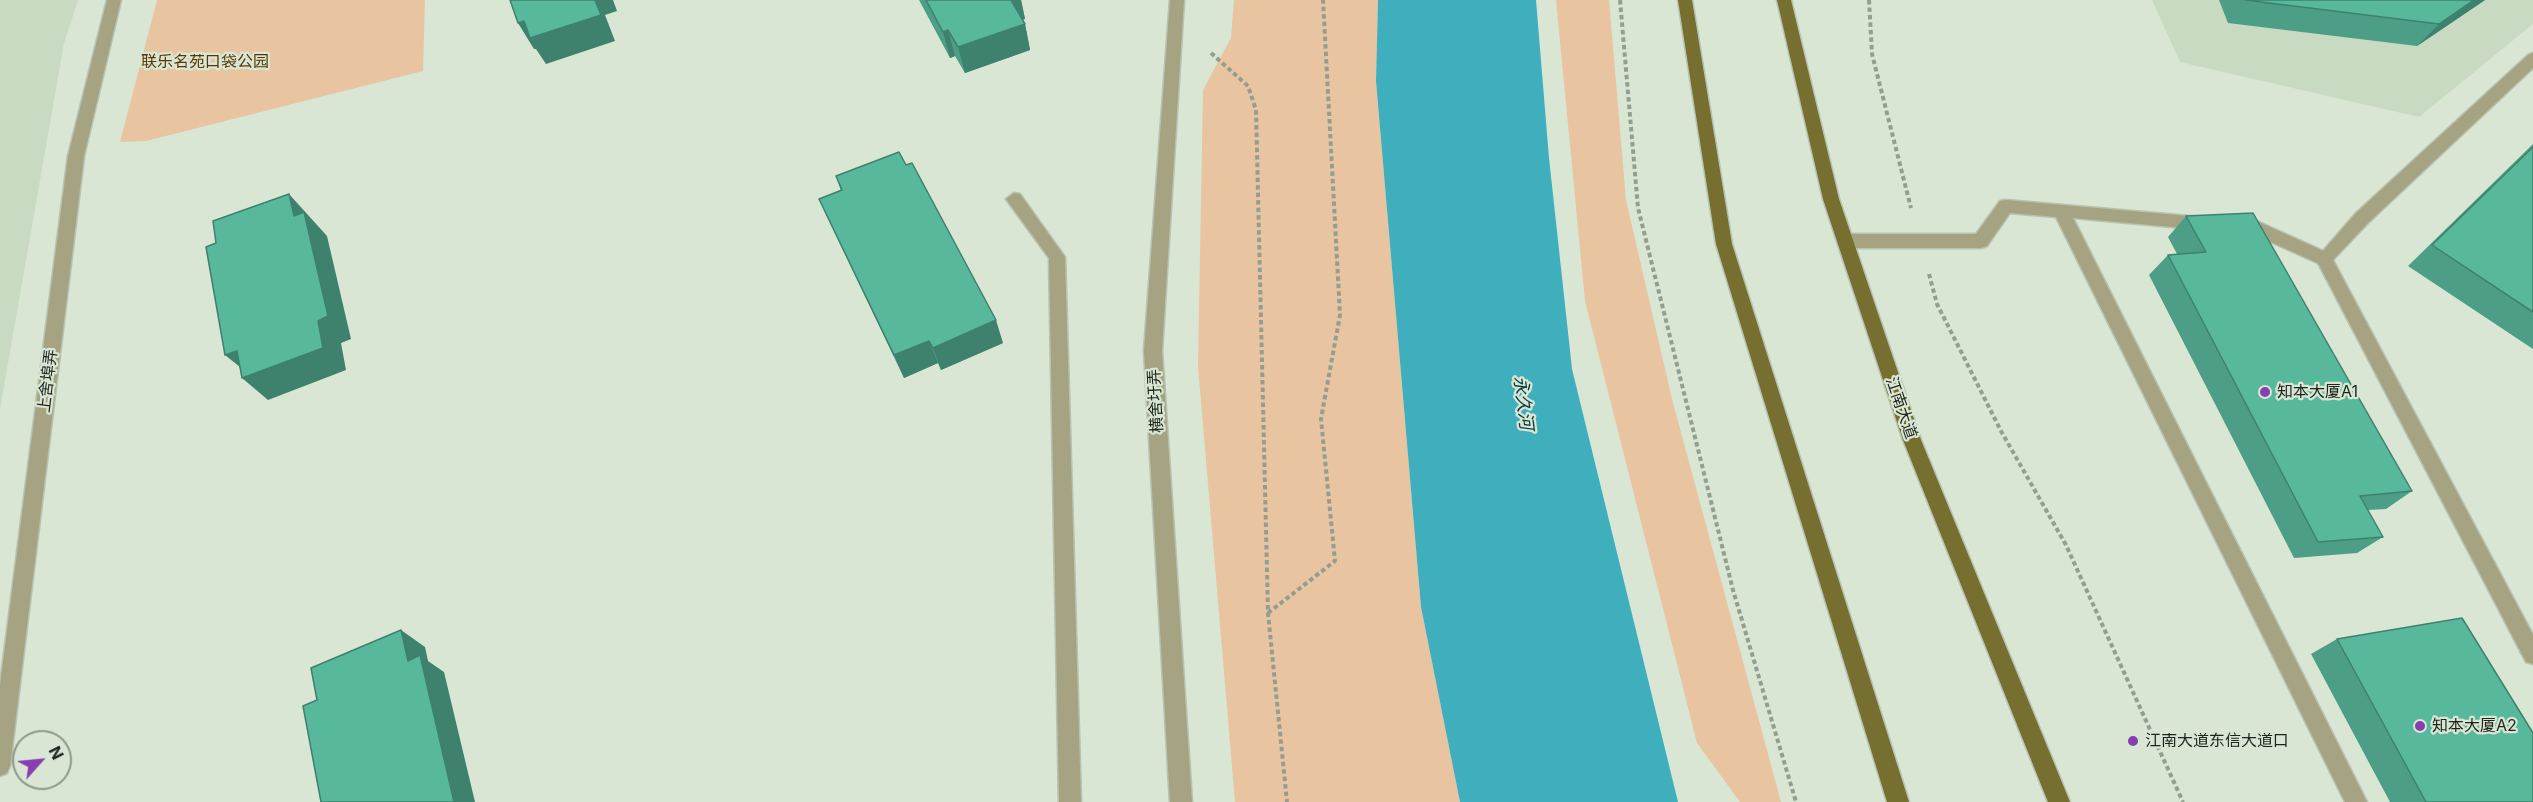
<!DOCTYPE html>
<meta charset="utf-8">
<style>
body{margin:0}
#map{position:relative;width:2533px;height:802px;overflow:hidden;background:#d8e6d3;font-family:Inter,sans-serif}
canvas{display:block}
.north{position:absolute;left:12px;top:730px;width:60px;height:60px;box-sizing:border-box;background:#d8e6d3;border:2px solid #8e988a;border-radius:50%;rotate:63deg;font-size:16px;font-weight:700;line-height:24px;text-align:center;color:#1e231c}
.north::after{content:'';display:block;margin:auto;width:21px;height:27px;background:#873eb0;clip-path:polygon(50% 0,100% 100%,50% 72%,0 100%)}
</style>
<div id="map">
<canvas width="2533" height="802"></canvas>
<div class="north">N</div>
</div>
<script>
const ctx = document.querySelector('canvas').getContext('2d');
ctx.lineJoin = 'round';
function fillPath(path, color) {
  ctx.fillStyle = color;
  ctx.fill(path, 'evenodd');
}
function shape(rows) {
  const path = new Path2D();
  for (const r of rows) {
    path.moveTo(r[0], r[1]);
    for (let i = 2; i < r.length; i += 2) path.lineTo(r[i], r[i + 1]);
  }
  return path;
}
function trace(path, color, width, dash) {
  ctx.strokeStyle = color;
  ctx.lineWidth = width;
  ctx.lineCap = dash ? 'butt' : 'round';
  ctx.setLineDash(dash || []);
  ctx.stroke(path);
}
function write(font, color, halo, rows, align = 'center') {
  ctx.font = font + ' Inter,"Noto Sans SC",sans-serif';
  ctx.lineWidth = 4.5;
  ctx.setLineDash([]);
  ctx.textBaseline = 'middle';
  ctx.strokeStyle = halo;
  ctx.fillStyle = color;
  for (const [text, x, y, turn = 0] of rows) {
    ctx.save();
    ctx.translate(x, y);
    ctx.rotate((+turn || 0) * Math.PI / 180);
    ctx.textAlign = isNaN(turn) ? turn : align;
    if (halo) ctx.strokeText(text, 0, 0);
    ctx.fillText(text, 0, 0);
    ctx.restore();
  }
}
fillPath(shape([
 [0,0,78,0,64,43,0,409],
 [2152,0,2533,0,2533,24,2419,117,2180,62]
]), '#c8dac2');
fillPath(shape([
 [157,0,425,0,423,71,146,141,120,142],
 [1234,0,1378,0,1376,81,1421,607,1460,802,1235,802,1198,366,1203,90,1231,38],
 [1556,0,1609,0,1626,200,1672,399,1781,802,1740,802,1697,743,1585,301]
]), '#e8c5a0');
fillPath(shape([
 [1378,0,1536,0,1549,158,1572,369,1678,802,1460,802,1421,607,1376,81]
]), '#40afbd');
const service = shape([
 [1014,193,1020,194,1065,257,1081,802,1059,802,1049,258,1006,199,1014,193],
 [2006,200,2212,218,2214,223,2212,228,2206,230,2073,218,2367,802,2345,802,2056,217,2010,213,1987,246,1981,248,1845,248,1839,246,1837,241,1839,236,1845,234,1976,234,2000,201,2006,200],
 [2242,219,2259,222,2330,254,2332,259,2330,264,2324,266,2251,233,2236,231,2234,226,2236,221,2242,219]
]);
const minor = shape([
 [107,0,121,0,84,156,10,766,7,773,0,776,0,685,68,156,107,0],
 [2533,53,2533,68,2368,223,2333,260,2533,635,2533,664,2526,662,2316,259,2356,213,2528,55,2533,53]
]);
const tertiary = shape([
 [1170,0,1184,0,1162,351,1192,802,1170,802,1144,351,1170,0]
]);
const primary = shape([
 [1678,0,1692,0,1732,244,1909,802,1887,802,1716,244,1678,0],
 [1777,0,1791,0,1839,199,1921,440,2070,802,2048,802,1903,440,1823,199,1777,0]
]);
trace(service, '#b7c3b2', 3);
trace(minor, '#b7c3b2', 3);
trace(tertiary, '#b7c3b2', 3);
trace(primary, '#b7c3b2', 3);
trace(shape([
 [1620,0,1638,208,1733,590,1796,802],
 [1869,0,1872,54,1911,208],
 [1211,53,1248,86,1256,110,1268,613,1287,802],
 [1929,274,1937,304,2001,431,2066,545,2183,802],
 [1268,613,1335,561,1321,419,1340,315,1323,0]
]), '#949e90', 4, [4.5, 3]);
fillPath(service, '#a6a383');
fillPath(minor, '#a6a383');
fillPath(tertiary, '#a6a383');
fillPath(primary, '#766f2f');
fillPath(shape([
 [919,0,1021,0,1025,19,1022,20,1025,24,1030,50,965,73,955,56,950,58],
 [2219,0,2485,0,2417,46,2228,23],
 [2533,144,2533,349,2408,266],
 [836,176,1003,343,941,370,938,363,904,378,830,223,819,199,841,191],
 [2186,216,2412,491,2386,509,2368,510,2383,537,2357,553,2294,558,2149,275,2168,255,2177,254,2168,237],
 [2337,639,2533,802,2390,802,2311,654]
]), '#4c9e86');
fillPath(shape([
 [595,0,613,0,617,11,605,15,615,41,546,64,536,49,534,49,518,23],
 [1009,0,1021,0,1025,19,1014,23],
 [2474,0,2485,0,2417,46,2439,24],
 [1025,24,1030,50,965,73,958,47],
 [948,30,955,56,950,58,943,32],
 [289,194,327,236,351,339,341,343,346,370,268,400,242,378,250,375,225,355,237,351,294,216],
 [996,320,1003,343,941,370,933,348],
 [929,341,938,363,904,378,894,355],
 [401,630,425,647,428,661,444,672,475,802,454,802,408,661]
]), '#3e816d');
const building = shape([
 [510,0,595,0,601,15,530,38,524,21,518,23,510,0],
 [926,0,1011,0,1025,24,958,47,948,30,943,32,926,0],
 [2245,0,2474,0,2439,24,2245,0],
 [2533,147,2533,312,2432,245,2533,147],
 [899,152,906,165,912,163,996,320,933,348,929,341,894,355,819,199,842,190,836,176,899,152],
 [289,194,294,216,304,212,328,316,318,321,323,348,242,378,237,351,225,355,206,247,216,243,213,221,289,194],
 [2253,213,2412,491,2360,496,2383,537,2318,542,2168,255,2206,252,2186,216,2253,213],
 [2462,618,2533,733,2533,802,2426,802,2337,639,2462,618],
 [401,630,408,661,420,655,454,802,321,802,303,706,317,700,311,668,401,630]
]);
fillPath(building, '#58b89c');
trace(building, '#3e816d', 1.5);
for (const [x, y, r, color] of [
 [2265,392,6,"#873eb0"],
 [2420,726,6,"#873eb0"],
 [2133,741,6,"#873eb0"]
]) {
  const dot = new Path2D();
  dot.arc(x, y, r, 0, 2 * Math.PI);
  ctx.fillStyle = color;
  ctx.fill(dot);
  trace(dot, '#d8e6d3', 2);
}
write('16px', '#5a3604', '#d8e6d3', [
 ["联乐名苑口袋公园",205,62]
]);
write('16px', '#1e231c', '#d8e6d3', [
 ["上舍埠弄",48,381,-83],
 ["横舍圩弄",1156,401,-93],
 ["江南大道",1901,408,71]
]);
write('16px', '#1e231c', '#d8e6d3', [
 ["知本大厦A1",2277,392],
 ["知本大厦A2",2432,726],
 ["江南大道东信大道口",2145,741]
], 'left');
write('italic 18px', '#083c43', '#d8e6d3', [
 ["永久河",1523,403,83]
]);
</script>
